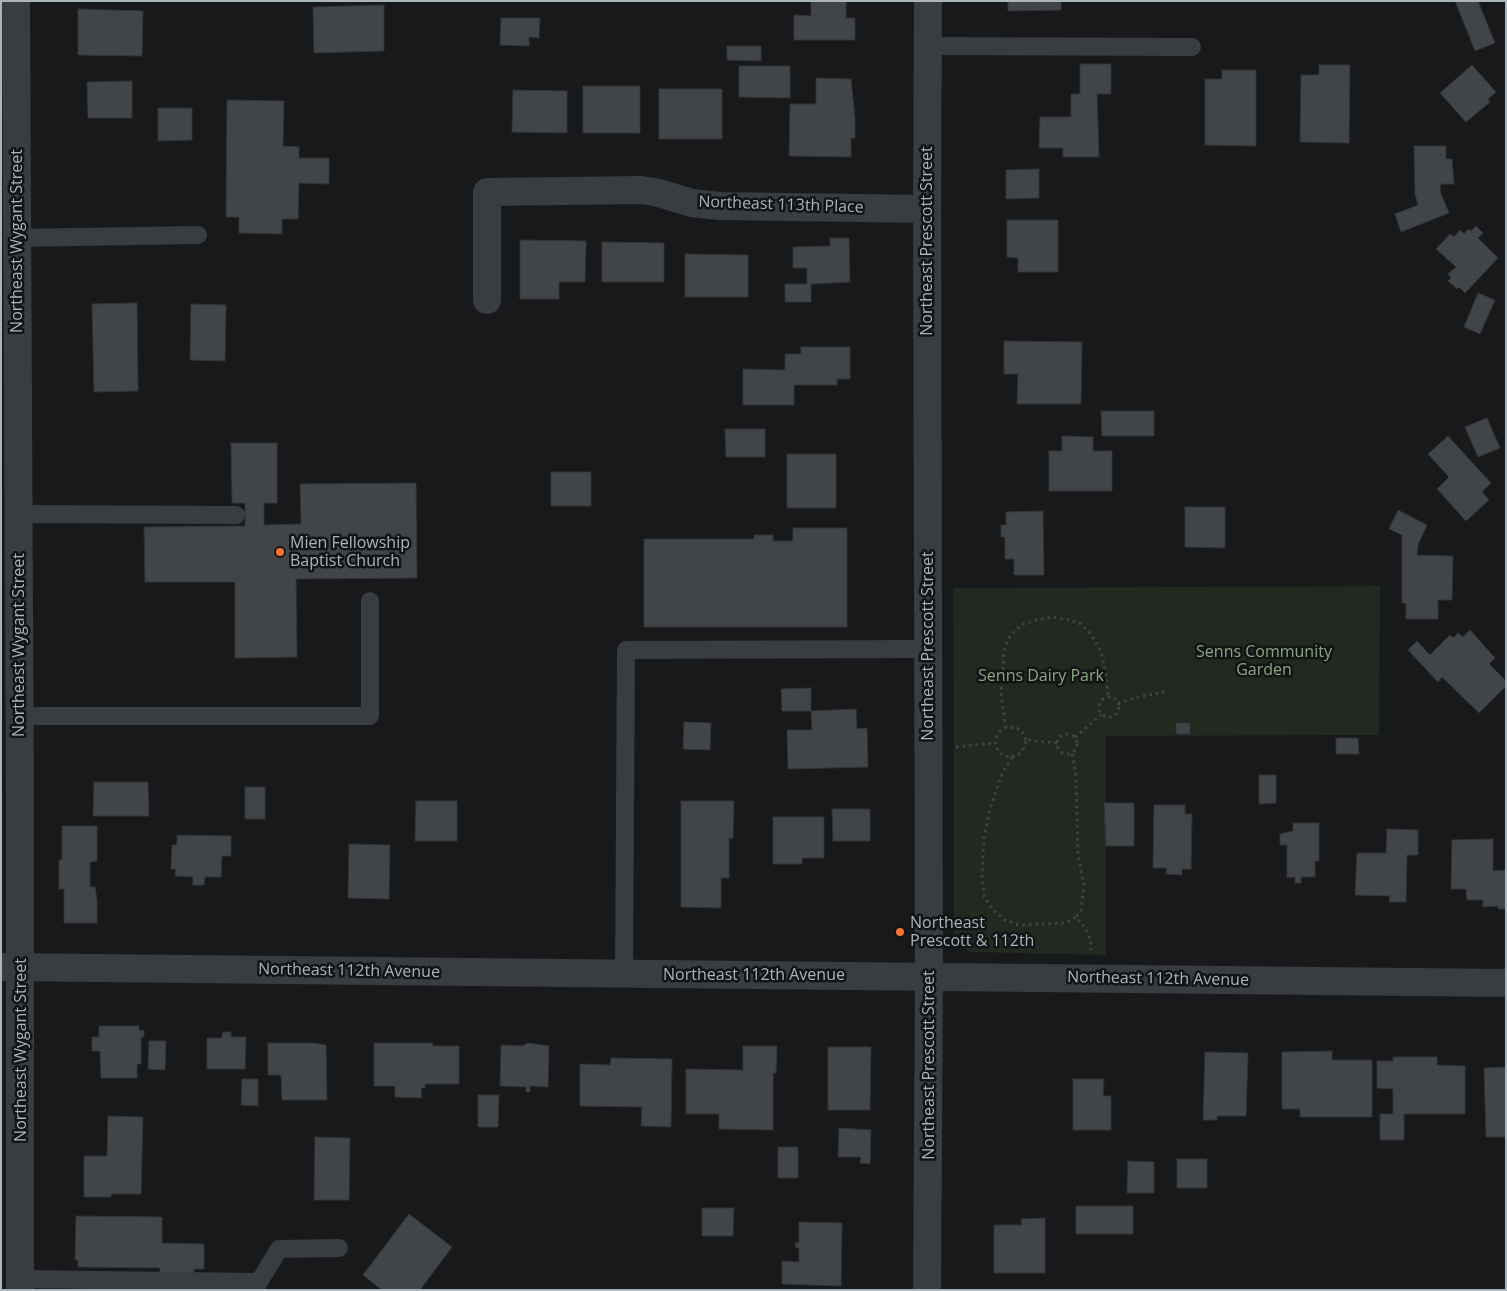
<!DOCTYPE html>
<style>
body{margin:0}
#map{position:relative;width:1507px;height:1291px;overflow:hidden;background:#18191b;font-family:"Open Sans",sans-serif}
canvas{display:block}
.frame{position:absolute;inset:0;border:2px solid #aab5bb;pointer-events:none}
</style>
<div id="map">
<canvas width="1507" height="1291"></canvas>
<div class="frame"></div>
</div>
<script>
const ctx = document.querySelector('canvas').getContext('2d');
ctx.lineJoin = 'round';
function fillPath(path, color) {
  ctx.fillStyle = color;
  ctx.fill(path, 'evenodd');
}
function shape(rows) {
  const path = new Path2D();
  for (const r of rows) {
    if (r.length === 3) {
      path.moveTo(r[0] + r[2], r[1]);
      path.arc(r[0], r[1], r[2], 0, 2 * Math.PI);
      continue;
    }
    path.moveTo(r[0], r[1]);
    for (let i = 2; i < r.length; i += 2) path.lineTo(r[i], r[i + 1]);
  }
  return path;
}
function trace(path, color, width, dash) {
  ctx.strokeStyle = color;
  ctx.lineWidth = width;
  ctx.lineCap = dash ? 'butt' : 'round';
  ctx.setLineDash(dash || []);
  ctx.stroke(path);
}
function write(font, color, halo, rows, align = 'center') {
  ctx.font = font + ' "Open Sans",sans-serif';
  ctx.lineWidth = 5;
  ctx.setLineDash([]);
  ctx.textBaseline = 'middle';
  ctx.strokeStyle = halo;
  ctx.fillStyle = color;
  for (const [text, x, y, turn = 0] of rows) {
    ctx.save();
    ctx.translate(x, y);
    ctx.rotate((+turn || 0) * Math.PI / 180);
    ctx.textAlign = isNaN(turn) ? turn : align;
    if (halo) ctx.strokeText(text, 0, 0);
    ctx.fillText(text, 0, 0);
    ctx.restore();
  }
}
fillPath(shape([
 [1380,586,1379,735,1106,736,1106,955,970,952,960,946,954,935,953,588]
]), '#212920');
const building = shape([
 [811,1,846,1,846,18,855,18,855,40,794,40,794,15,811,16,811,1],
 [1008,1,1061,1,1061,10,1008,11,1008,1],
 [1455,1,1478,1,1495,43,1475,51,1455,1],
 [384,5,384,51,314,53,313,7,384,5],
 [78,9,143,11,142,56,78,55,78,9],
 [501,18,540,18,539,38,529,37,529,46,500,45,501,18],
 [727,46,761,46,761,61,727,60,727,46],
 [1080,64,1111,64,1111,94,1097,94,1099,157,1063,157,1063,148,1039,148,1040,117,1071,117,1071,94,1080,94,1080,64],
 [1319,65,1350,65,1349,143,1300,142,1301,75,1319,75,1319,65],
 [1472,65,1496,92,1488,99,1490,102,1466,122,1440,93,1472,65],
 [739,66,790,66,790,98,739,97,739,66],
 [1222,70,1256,70,1256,146,1205,145,1205,79,1222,79,1222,70],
 [816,78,851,79,855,118,855,138,851,138,851,157,789,156,790,104,816,104,816,78],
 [132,81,132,118,88,118,87,82,132,81],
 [583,86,640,86,640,133,583,133,583,86],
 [659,89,722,89,722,139,659,139,659,89],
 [513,90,567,91,567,133,512,132,513,90],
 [227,100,284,101,283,146,299,147,299,158,329,158,329,184,299,183,298,219,282,219,282,234,239,233,239,217,226,217,227,100],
 [158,108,192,108,192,140,158,141,158,108],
 [1414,146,1446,146,1446,159,1452,159,1454,184,1441,184,1440,191,1449,213,1401,232,1395,214,1418,205,1415,194,1414,146],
 [1039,169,1039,198,1006,199,1006,170,1039,169],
 [1007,220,1058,220,1058,272,1018,272,1018,258,1007,257,1007,220],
 [1476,226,1483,233,1478,238,1498,258,1465,293,1459,287,1457,289,1448,281,1451,278,1448,274,1456,267,1436,249,1450,234,1454,237,1460,230,1464,234,1468,229,1471,231,1476,226],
 [830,238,849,238,850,282,811,284,811,302,785,302,785,284,807,284,807,268,793,268,793,247,830,246,830,238],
 [520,240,586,241,585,282,559,282,559,299,520,299,520,240],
 [602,242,664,243,664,282,602,282,602,242],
 [685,254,748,255,748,297,685,297,685,254],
 [1478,293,1495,300,1480,334,1464,327,1478,293],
 [137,303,138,391,94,392,92,304,137,303],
 [191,304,226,305,225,361,190,360,191,304],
 [1004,341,1082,342,1081,404,1017,404,1018,374,1004,374,1004,341],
 [801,347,850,347,850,379,837,379,837,385,794,385,794,405,743,405,743,369,785,370,785,354,801,354,801,347],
 [1101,411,1154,411,1154,436,1102,436,1101,411],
 [1487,418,1500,448,1478,457,1465,427,1487,418],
 [725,429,765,429,765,457,726,457,725,429],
 [1062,436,1093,437,1093,451,1112,451,1112,491,1049,491,1049,451,1062,451,1062,436],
 [1448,436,1491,483,1482,492,1489,500,1466,521,1437,489,1449,477,1428,454,1448,436],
 [231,443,277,443,277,503,264,503,264,525,301,524,300,484,416,483,417,578,296,579,297,657,235,658,235,582,145,582,144,527,245,526,245,503,232,503,231,443],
 [787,454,836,454,836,508,787,508,787,454],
 [551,472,591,472,591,506,551,506,551,472],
 [1185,507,1225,507,1225,548,1185,547,1185,507],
 [1398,510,1427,525,1418,545,1417,555,1453,556,1452,600,1438,600,1438,619,1406,619,1406,603,1402,603,1402,535,1389,529,1398,510],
 [1043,511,1044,575,1014,575,1014,559,1005,559,1005,537,1001,537,1001,525,1006,525,1006,512,1043,511],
 [793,528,847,528,847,627,644,627,644,539,754,539,754,535,773,535,773,541,793,541,793,528],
 [1470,630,1495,658,1489,664,1506,681,1506,686,1479,713,1442,677,1438,682,1408,650,1417,641,1430,655,1450,635,1453,638,1458,633,1463,637,1470,630],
 [811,688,811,711,782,711,781,689,811,688],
 [856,709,857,729,867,728,868,767,788,769,787,730,812,730,811,711,856,709],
 [684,722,711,723,710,750,683,749,684,722],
 [1176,723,1190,723,1190,734,1176,734,1176,723],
 [1336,738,1358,738,1359,754,1336,754,1336,738],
 [1259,775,1276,775,1276,803,1259,804,1259,775],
 [94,782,148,782,149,816,93,816,94,782],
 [245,787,265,787,265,819,245,819,245,787],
 [416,801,457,801,457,841,415,841,416,801],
 [681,801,734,801,733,839,729,838,729,878,721,878,721,908,681,907,681,801],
 [1104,803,1134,803,1134,846,1106,846,1104,803],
 [1154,805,1185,805,1185,814,1192,814,1191,869,1182,869,1182,875,1166,874,1167,868,1153,868,1154,805],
 [832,809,870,809,870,841,833,841,832,809],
 [773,817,824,817,824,858,802,858,802,864,773,864,773,817],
 [1293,823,1319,823,1319,861,1315,861,1315,877,1301,877,1301,883,1295,883,1295,877,1287,878,1287,845,1280,845,1280,834,1293,831,1293,823],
 [62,826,97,826,97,861,90,862,90,887,95,887,97,901,97,923,64,923,64,889,59,889,59,860,62,860,62,826],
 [1387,829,1418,830,1418,855,1407,855,1406,902,1389,902,1390,896,1355,895,1357,853,1386,853,1387,829],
 [177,835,231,836,231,856,222,856,221,877,205,877,204,885,193,885,193,877,175,876,176,869,171,869,172,845,177,845,177,835],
 [1493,839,1493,871,1506,870,1506,909,1498,909,1498,906,1483,907,1483,900,1467,900,1466,889,1451,889,1452,840,1493,839],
 [349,844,390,845,389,899,348,898,349,844],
 [99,1026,139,1026,139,1031,144,1030,144,1037,141,1037,141,1064,137,1064,137,1078,101,1078,100,1051,92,1051,92,1037,99,1037,99,1026],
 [223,1032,231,1032,231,1037,246,1037,245,1069,207,1069,207,1038,222,1038,223,1032],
 [149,1041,166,1041,165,1070,148,1069,149,1041],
 [268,1043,313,1043,326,1045,327,1100,282,1100,281,1075,268,1075,268,1043],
 [374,1043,432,1043,433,1046,459,1046,459,1084,425,1084,425,1088,421,1088,422,1098,395,1097,395,1086,374,1086,374,1043],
 [528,1043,549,1046,548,1087,530,1086,530,1092,526,1092,526,1087,500,1086,501,1045,522,1046,528,1043],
 [743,1046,777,1046,776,1073,773,1073,773,1130,719,1129,719,1114,686,1114,686,1069,743,1070,743,1046],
 [828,1047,871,1047,870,1110,828,1110,828,1047],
 [1332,1051,1332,1060,1372,1060,1372,1117,1300,1117,1300,1109,1282,1109,1282,1052,1332,1051],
 [1205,1052,1248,1053,1246,1116,1217,1116,1217,1120,1203,1120,1205,1052],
 [1393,1057,1437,1057,1437,1065,1465,1066,1465,1114,1404,1114,1404,1140,1380,1140,1380,1114,1393,1114,1393,1089,1377,1088,1377,1061,1393,1061,1393,1057],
 [611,1058,672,1059,671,1127,641,1126,642,1107,580,1106,580,1064,610,1065,611,1058],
 [1506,1067,1506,1137,1486,1137,1484,1068,1506,1067],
 [242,1079,258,1079,258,1106,241,1105,242,1079],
 [1073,1079,1104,1079,1103,1096,1111,1096,1111,1130,1073,1130,1073,1079],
 [478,1095,499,1095,498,1127,478,1127,478,1095],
 [108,1116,143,1117,141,1194,111,1194,111,1197,84,1197,84,1156,107,1156,108,1116],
 [839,1128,871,1130,870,1164,860,1163,861,1157,838,1157,839,1128],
 [315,1137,350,1138,349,1200,314,1200,315,1137],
 [778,1147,798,1147,798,1178,778,1178,778,1147],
 [1177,1159,1207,1159,1207,1188,1177,1188,1177,1159],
 [1128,1161,1154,1162,1154,1193,1127,1193,1128,1161],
 [1076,1206,1133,1206,1133,1234,1076,1234,1076,1206],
 [702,1208,734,1208,733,1236,702,1236,702,1208],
 [409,1214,452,1247,420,1290,382,1290,363,1275,409,1214],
 [76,1216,162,1217,162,1243,204,1244,204,1269,194,1269,194,1274,160,1273,160,1268,78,1267,78,1260,75,1260,76,1216],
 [1045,1218,1045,1273,994,1273,994,1225,1022,1225,1021,1219,1045,1218],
 [799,1222,842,1223,841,1286,782,1284,782,1261,799,1262,799,1248,796,1248,795,1243,799,1243,799,1222]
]);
fillPath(building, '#424548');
trace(building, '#323437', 1);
trace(shape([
 [1109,707,10],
 [1118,703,1143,696,1165,692],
 [1006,728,1001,695,1004,651,1010,636,1021,625,1037,620,1053,617,1070,620,1081,624,1091,634,1101,652,1106,674,1108,698],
 [1067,744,10],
 [1075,737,1102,714],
 [1026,740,1023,733,1017,728,1009,727,1002,729,997,735,995,743,998,751,1004,756,1012,757,1019,754,1024,748,1026,740,1057,743],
 [956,747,995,743],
 [1072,754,1076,775,1078,854,1084,886,1081,910,1076,917],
 [1012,757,1003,772,991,805,984,838,982,875,984,896,992,909,1005,920,1020,925,1065,923,1076,917,1085,928,1091,941,1091,950]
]), '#3f4447', 3, [2.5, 4]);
trace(shape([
 [928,46,1192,47],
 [17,238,198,235],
 [19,514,236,515],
 [20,716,370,716,370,601],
 [624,974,626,650,928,649],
 [20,1279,259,1282,279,1249,339,1248]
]), '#393c40', 18);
trace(shape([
 [16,1,20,810,20,1290],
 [487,300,487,192,641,190,655,192,692,203,719,206,927,209]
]), '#393c40', 28);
trace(shape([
 [1,967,1506,983],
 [927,1290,929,976,927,209,928,1]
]), '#393c40', 28);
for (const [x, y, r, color] of [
 [280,552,5,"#fb7330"],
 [900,932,5,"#fb7330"]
]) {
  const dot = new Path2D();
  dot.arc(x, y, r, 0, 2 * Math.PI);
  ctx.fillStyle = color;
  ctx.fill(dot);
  trace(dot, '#131416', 2);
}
write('16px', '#aab5bb', '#131416', [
 ["Northeast 113th Place",781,205,2],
 ["Northeast Wygant Street",17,241,-90],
 ["Northeast Prescott Street",927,241,-90],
 ["Northeast Wygant Street",19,645,-90],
 ["Northeast Prescott Street",928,646,-90],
 ["Northeast 112th Avenue",349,971,1],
 ["Northeast 112th Avenue",754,975],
 ["Northeast 112th Avenue",1158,979,1],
 ["Northeast Wygant Street",21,1050,-90],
 ["Northeast Prescott Street",929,1065,-90]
]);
write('16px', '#aab5bb', '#131416', [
 ["Mien Fellowship",290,543],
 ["Baptist Church",290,561],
 ["Northeast",910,923],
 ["Prescott & 112th",910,941]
], 'left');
write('16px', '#8ba780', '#131416', [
 ["Senns Community",1264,652],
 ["Garden",1264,670],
 ["Senns Dairy Park",1041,676]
]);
</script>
